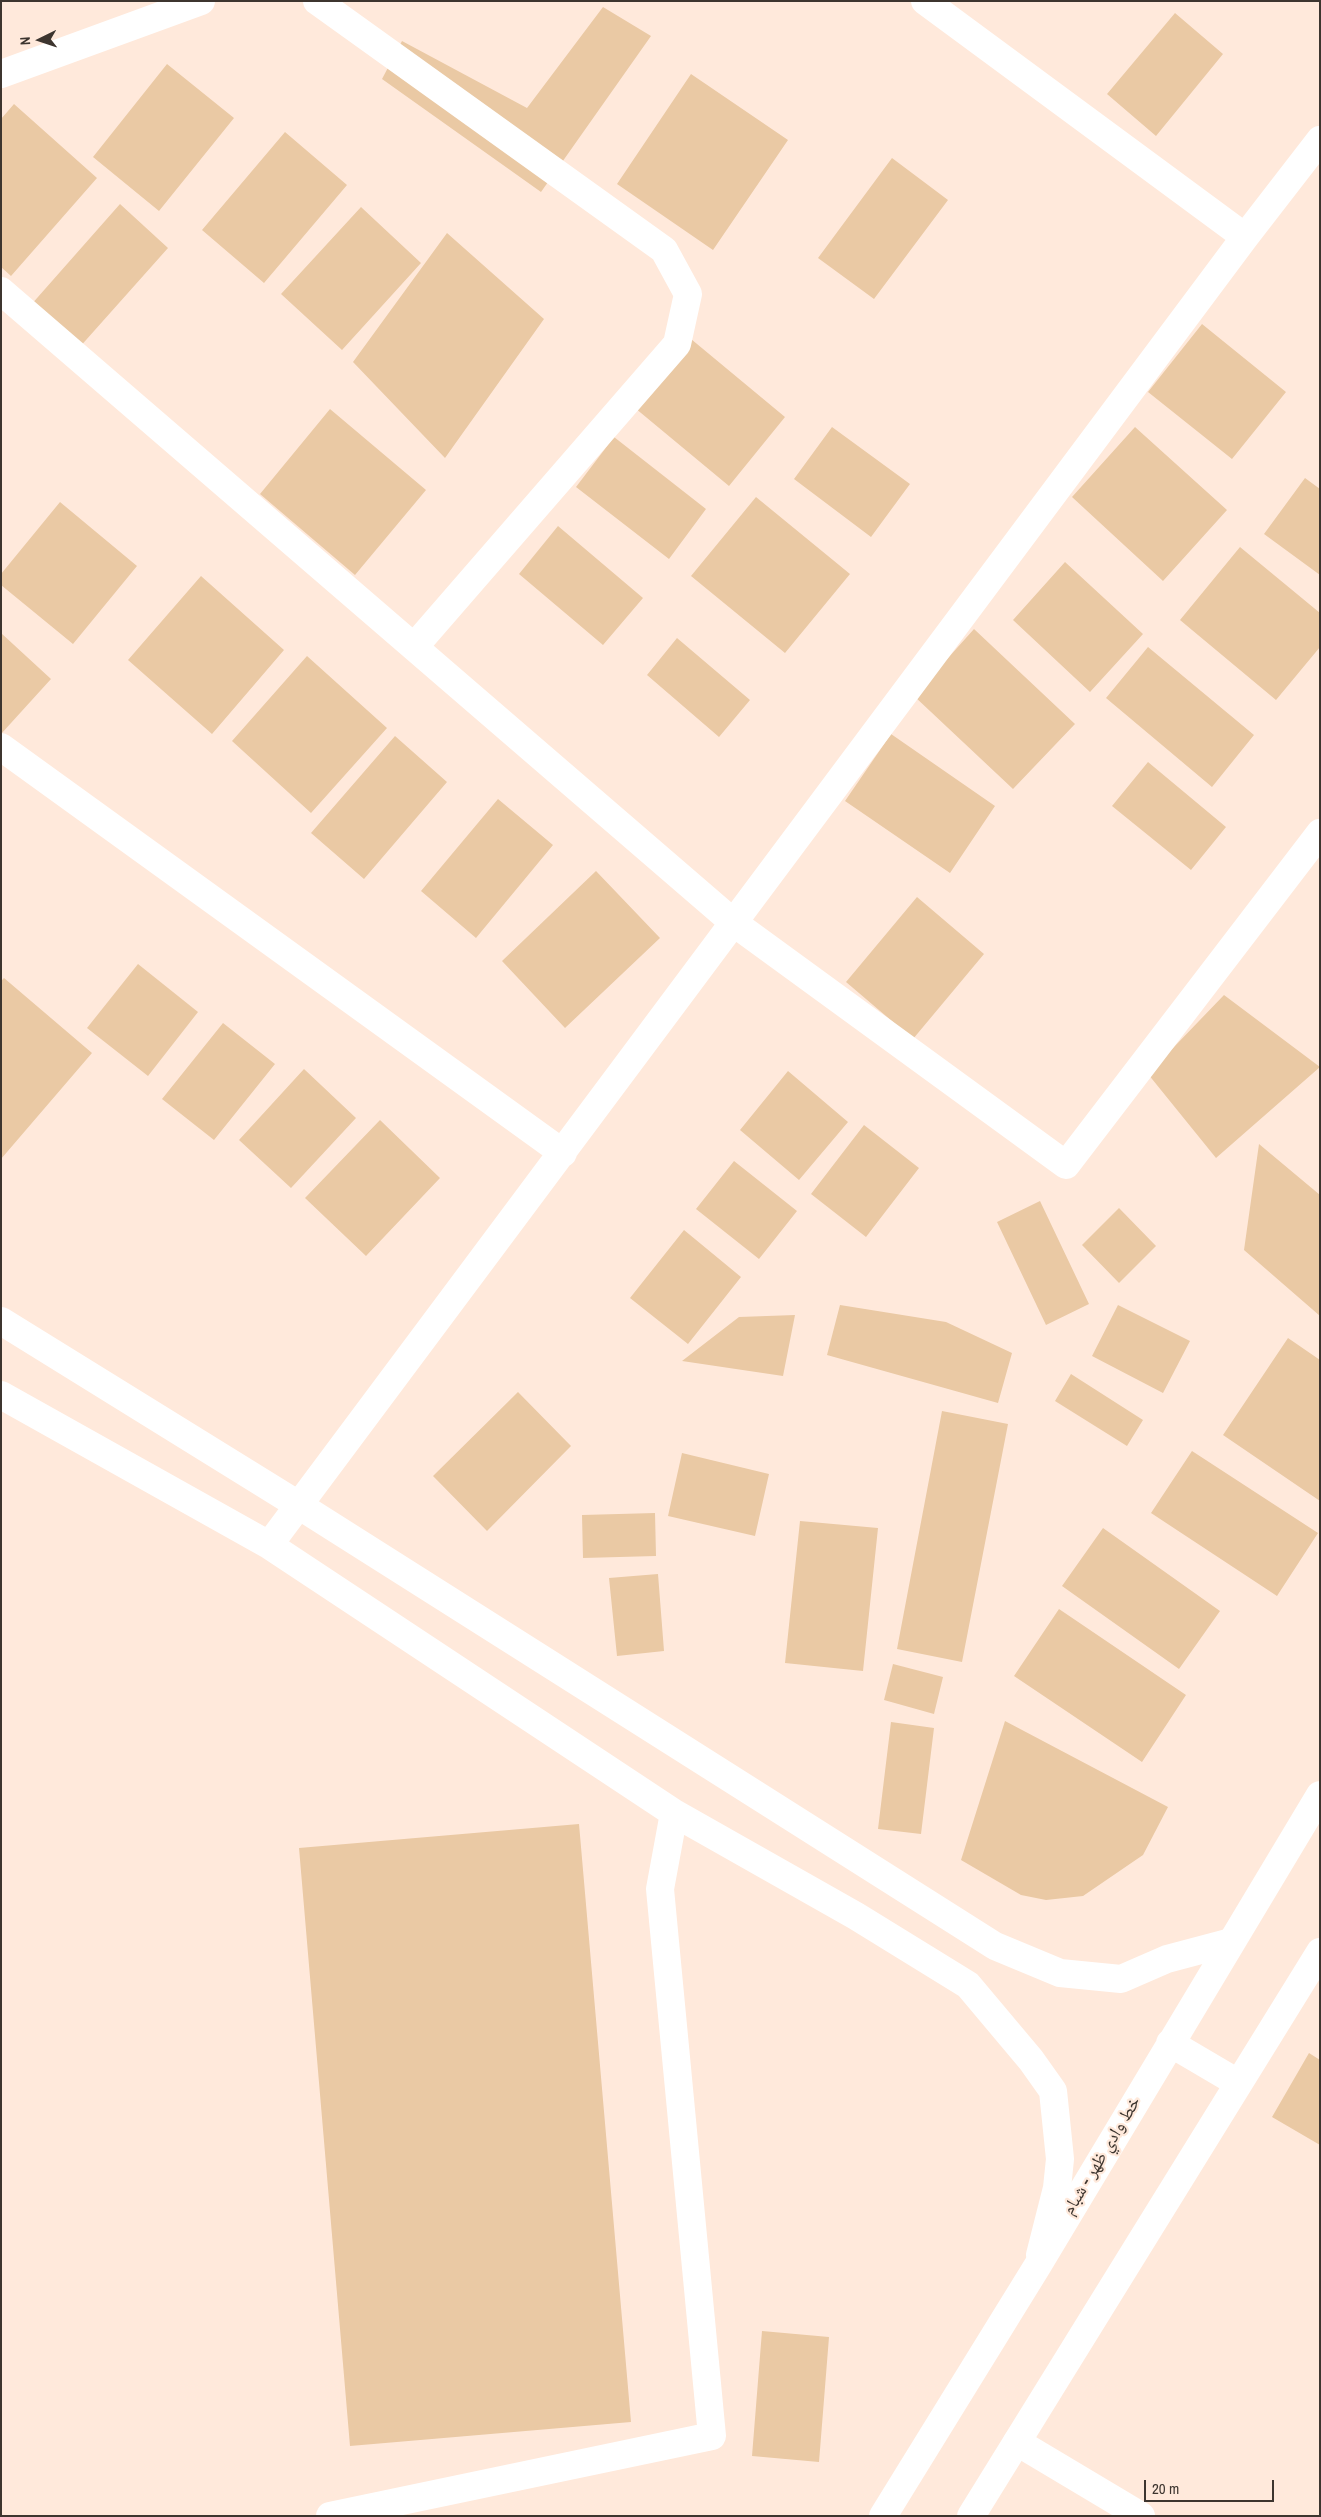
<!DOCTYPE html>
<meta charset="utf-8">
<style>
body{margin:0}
#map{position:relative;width:1321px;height:2517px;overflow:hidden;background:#ffe9db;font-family:"Archivo Narrow",sans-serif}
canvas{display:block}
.frame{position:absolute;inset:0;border:2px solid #3d352f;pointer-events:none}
.north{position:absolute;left:15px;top:15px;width:50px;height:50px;-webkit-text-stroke:4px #ffe9db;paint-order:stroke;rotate:266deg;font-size:14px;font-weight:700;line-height:20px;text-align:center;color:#3d352f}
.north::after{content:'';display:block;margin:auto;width:18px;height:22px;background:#3d352f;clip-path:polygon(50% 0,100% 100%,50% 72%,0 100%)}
.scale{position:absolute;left:1144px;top:2480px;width:130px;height:22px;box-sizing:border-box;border:2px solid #3d352f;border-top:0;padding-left:6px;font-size:15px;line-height:18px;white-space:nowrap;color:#3d352f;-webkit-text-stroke:4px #ffe9db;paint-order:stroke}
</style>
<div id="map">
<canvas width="1321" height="2517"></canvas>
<div class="frame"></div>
<div class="north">N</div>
<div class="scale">20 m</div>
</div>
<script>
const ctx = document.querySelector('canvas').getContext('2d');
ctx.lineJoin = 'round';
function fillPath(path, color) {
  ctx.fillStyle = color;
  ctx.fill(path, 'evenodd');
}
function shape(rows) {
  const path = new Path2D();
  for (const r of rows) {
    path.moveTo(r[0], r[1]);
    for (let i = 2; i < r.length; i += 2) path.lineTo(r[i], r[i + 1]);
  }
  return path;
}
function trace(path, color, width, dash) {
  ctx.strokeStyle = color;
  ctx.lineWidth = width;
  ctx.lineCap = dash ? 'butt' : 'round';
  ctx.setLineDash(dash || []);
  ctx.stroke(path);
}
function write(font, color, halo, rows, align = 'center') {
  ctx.font = font + ' "Archivo Narrow","Noto Naskh Arabic",sans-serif';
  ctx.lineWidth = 4.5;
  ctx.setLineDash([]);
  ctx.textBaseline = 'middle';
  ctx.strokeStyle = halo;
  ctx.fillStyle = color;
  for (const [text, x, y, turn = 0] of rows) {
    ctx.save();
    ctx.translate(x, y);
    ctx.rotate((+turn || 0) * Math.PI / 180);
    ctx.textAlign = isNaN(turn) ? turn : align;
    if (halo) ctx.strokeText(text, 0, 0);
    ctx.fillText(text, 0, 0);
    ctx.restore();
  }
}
fillPath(shape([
 [603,7,651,36,541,192,382,79,402,41,527,108],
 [1175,13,1223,54,1156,136,1107,94],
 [167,64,234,118,159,211,93,157],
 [691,74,788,140,713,250,617,184],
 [14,104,97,178,11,276,1,267,1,119],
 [285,132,347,185,264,283,202,230],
 [892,158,948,200,874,299,818,258],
 [120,204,168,248,78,349,30,306],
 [361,207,421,263,342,350,281,294],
 [447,233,544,319,445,458,353,362],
 [1202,324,1286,392,1232,459,1148,392],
 [691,339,785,417,729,486,635,408],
 [330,409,426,490,355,575,260,494],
 [832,427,910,484,871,537,794,479],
 [1135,427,1227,510,1163,581,1072,497],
 [614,437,706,509,669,559,576,487],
 [1305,478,1320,489,1320,575,1264,534],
 [756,497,850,574,785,653,691,576],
 [60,502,137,566,73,644,1,585,1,574],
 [558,526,643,598,603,645,519,574],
 [1240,547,1320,613,1320,647,1276,700,1180,620],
 [1065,562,1143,634,1090,692,1013,620],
 [201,576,284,650,212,734,128,660],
 [974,629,1075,724,1013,789,914,696],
 [1,633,51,679,1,734],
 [677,638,750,700,719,737,647,675],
 [1148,647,1254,735,1212,787,1106,698],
 [307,656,387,728,311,813,232,741],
 [891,734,995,806,950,873,845,801],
 [395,736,447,782,364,879,311,833],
 [1148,762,1226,827,1191,870,1112,806],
 [498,799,553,845,476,938,421,891],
 [596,871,660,938,565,1028,502,961],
 [917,897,984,954,913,1039,846,982],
 [138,964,198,1012,148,1076,87,1028],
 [4,978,92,1053,1,1159,1,981],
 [1224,995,1320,1067,1216,1158,1148,1074],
 [223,1023,275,1064,214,1140,162,1099],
 [304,1069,356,1118,291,1188,239,1140],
 [788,1071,848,1122,799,1180,740,1130],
 [380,1120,440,1178,366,1256,305,1198],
 [864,1125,919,1168,866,1237,811,1194],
 [1259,1144,1320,1195,1320,1316,1244,1250],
 [734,1161,797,1211,759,1259,696,1209],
 [1040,1201,1089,1304,1046,1325,997,1222],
 [1119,1208,1156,1246,1119,1283,1082,1245],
 [684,1230,741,1277,688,1344,630,1298],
 [840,1305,946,1322,1012,1353,998,1403,827,1355],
 [1118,1305,1190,1341,1163,1393,1092,1356],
 [795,1315,783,1376,682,1361,739,1317],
 [1288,1338,1320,1360,1320,1501,1223,1435],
 [1071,1374,1143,1420,1127,1446,1055,1401],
 [518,1392,571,1446,487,1531,433,1476],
 [942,1411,1008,1424,962,1662,897,1649],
 [1192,1451,1318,1533,1277,1596,1151,1513],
 [682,1453,769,1474,755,1536,668,1516],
 [655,1513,656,1556,583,1558,582,1515],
 [800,1521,878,1528,863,1671,785,1663],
 [1103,1528,1220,1611,1179,1669,1062,1586],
 [658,1574,664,1651,617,1656,609,1578],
 [1059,1609,1186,1695,1142,1762,1014,1676],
 [893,1664,943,1677,934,1714,884,1700],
 [1005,1721,1168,1807,1143,1855,1083,1896,1046,1900,1021,1895,961,1860],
 [891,1722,934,1728,921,1834,878,1829],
 [579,1824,631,2422,350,2446,299,1848],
 [1309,2053,1320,2060,1320,2145,1272,2117],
 [762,2331,829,2337,819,2462,752,2456]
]), '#eac9a4');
trace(shape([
 [317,1,664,250,688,294,677,344,414,647],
 [925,1,1245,237],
 [1,74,201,1],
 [1,291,734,923,1066,1165,1320,833],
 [1,747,563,1153],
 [1,1321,300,1506,995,1946,1060,1973,1121,1979,1167,1959,1231,1942],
 [1,1395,269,1545,674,1813,856,1916,968,1985,1031,2060,1053,2091,1060,2159,1057,2188,1040,2255],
 [269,1545,1245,237,1320,140],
 [1017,2442,1141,2516],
 [330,2516,712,2436,660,1889,674,1813]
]), '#fff', 28);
trace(shape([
 [1170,2043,1238,2083],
 [883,2516,1038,2265,1320,1795],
 [971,2516,1320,1952]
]), '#fff', 28);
write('18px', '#3d352f', '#ffe9db', [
 ["خط وادي ظهر - شبام",1102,2156,-59]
]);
</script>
